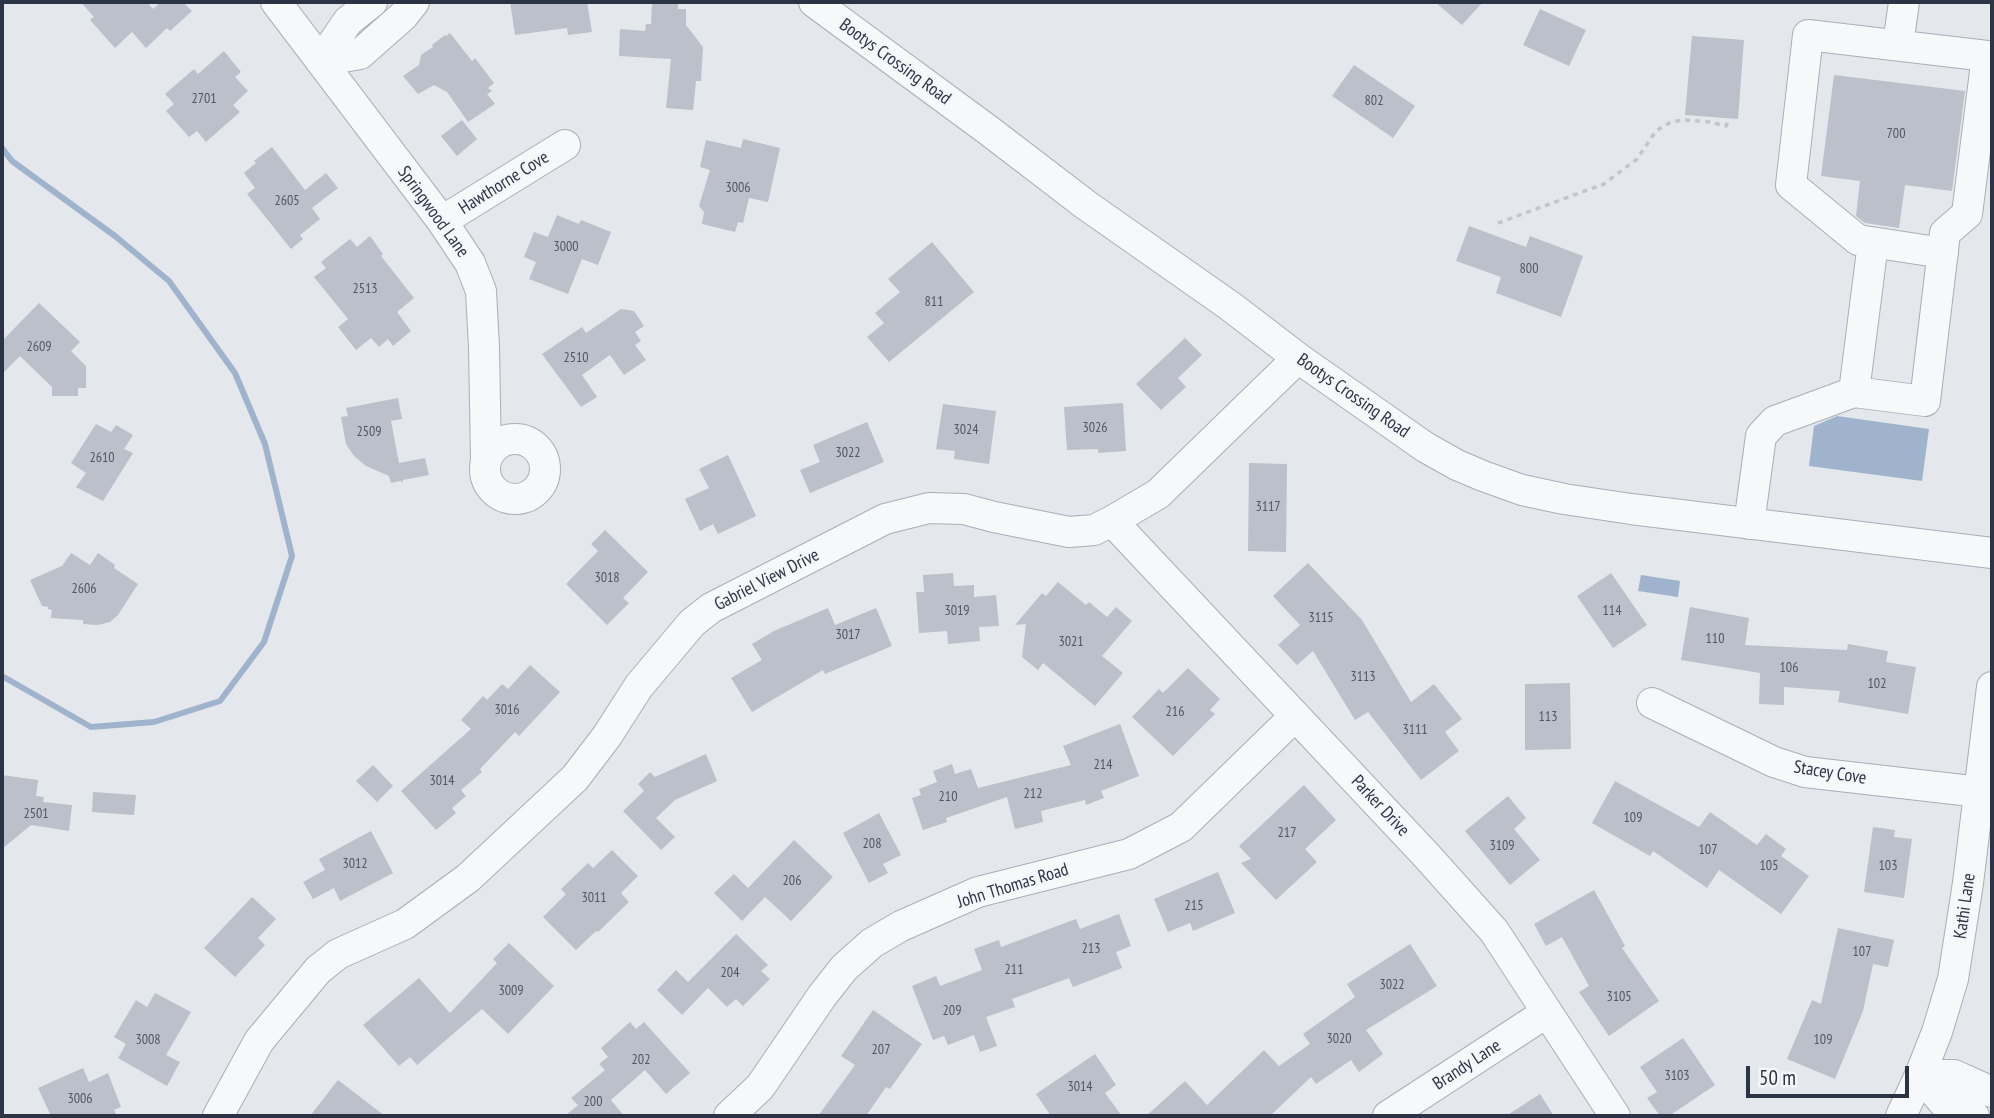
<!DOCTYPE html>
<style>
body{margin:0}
#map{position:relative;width:1994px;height:1118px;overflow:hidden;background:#e4e7ec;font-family:"PT Sans Narrow",sans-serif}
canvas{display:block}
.frame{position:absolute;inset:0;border:4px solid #2b3445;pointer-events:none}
.scale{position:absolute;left:1746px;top:1066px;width:163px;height:32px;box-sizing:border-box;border:4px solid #2b3445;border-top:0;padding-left:9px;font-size:21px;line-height:24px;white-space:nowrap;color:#2b3445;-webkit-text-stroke:5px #f4f6f9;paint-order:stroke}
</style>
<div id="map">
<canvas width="1994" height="1118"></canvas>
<div class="frame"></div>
<div class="scale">50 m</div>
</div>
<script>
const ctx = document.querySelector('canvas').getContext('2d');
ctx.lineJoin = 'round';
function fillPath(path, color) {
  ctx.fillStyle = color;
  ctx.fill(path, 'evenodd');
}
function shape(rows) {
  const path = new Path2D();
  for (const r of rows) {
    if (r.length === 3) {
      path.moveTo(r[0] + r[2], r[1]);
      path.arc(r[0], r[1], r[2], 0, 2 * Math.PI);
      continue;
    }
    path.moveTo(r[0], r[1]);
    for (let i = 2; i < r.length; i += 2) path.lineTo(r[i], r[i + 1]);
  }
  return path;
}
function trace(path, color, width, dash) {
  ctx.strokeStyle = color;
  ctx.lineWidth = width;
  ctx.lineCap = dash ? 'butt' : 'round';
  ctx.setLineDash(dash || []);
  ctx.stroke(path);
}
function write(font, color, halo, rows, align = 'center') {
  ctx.font = font + ' "PT Sans Narrow",sans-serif';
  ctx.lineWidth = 5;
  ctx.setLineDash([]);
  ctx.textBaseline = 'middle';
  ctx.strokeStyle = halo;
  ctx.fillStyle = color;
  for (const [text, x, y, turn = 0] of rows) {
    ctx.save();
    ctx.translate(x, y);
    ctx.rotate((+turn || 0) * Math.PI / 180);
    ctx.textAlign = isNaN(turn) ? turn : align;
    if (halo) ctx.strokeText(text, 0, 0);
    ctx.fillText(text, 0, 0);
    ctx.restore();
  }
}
fillPath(shape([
 [1837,416,1929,429,1922,481,1809,466,1814,426],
 [1641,575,1680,581,1678,597,1638,591]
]), '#9fb4cc');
trace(shape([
 [2,148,12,161,115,236,169,281,235,373,265,444,292,556,264,642,220,701,154,722,91,727,2,676]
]), '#9fb4cc', 6);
fillPath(shape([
 [81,2,147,2,153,9,161,2,183,2,192,11,170,31,167,28,146,48,132,32,115,48,90,20,94,17],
 [510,2,587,2,592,32,568,35,567,28,515,35],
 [660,2,678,3,678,9,686,9,686,25,703,47,701,81,696,81,693,110,666,108,671,59,619,56,620,29,645,31,646,24,651,24,652,4,660,4],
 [1435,2,1483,2,1462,25],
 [1540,9,1586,30,1569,66,1523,45],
 [450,33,472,61,475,58,494,83,488,88,492,91,487,94,495,104,468,122,447,92,434,85,418,94,403,76,419,65,421,55,433,47,432,45,445,35,446,36],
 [1692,36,1744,40,1738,119,1685,115],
 [224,51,241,72,235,77,248,91,233,105,240,112,206,142,197,131,189,137,166,111,174,104,165,94,194,69,198,74],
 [1354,65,1415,106,1393,138,1332,96],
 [1834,75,1965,91,1952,191,1905,185,1899,228,1865,223,1856,216,1860,181,1821,176],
 [462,120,477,139,457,156,441,136],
 [743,139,780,148,768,202,749,198,743,223,738,222,735,232,702,224,704,212,699,206,710,170,700,167,706,140,741,148],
 [272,147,305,190,326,173,338,188,312,208,320,219,300,235,303,239,291,249,247,194,255,188,244,173,256,163,254,161],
 [557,215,579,224,581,220,611,232,598,265,582,259,568,294,529,279,536,262,524,257,534,232,548,237],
 [1469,226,1526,247,1530,236,1583,256,1561,317,1496,293,1501,277,1456,261],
 [370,236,383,254,381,256,414,298,397,312,411,331,393,346,388,339,379,347,371,338,356,350,338,327,348,319,314,277,326,268,321,262,350,239,357,247],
 [932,242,974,292,889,362,867,337,884,323,875,313,900,292,888,279],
 [39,303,80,342,71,351,86,366,86,388,78,388,78,396,52,396,52,387,20,356,2,374,2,341],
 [621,309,634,311,644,326,635,332,641,341,635,345,646,360,624,375,610,355,582,375,597,397,581,407,542,354,582,327,586,333],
 [1185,338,1202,355,1178,378,1186,387,1161,410,1136,384],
 [398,398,402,419,391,421,399,463,425,458,429,475,403,480,403,482,400,481,391,483,389,476,366,466,354,456,346,444,341,417,348,416,346,408],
 [1123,403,1126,451,1098,453,1098,449,1067,450,1064,407],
 [943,404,996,411,989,464,954,459,955,451,936,449],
 [867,422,884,462,810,493,800,470,820,462,813,445],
 [96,424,111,432,116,425,133,435,124,449,133,453,103,501,76,487,86,473,71,463],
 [728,455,756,516,718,534,713,524,700,531,685,499,709,488,699,469],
 [1249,463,1287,464,1286,552,1248,551],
 [605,530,648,572,623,598,629,603,607,625,566,584,598,551,591,544],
 [71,553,90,565,98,553,115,565,114,568,138,584,118,615,110,622,98,625,83,624,83,620,51,618,52,610,48,609,48,607,42,606,30,580,62,566],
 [1308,563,1362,620,1411,702,1434,684,1462,719,1445,732,1459,751,1421,780,1368,712,1355,720,1313,651,1297,665,1278,645,1300,625,1273,596],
 [953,573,954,586,974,585,974,597,996,595,999,626,979,627,980,641,948,644,947,631,919,633,916,592,924,592,923,575],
 [1611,573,1647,625,1613,648,1577,596],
 [1058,582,1086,605,1089,602,1107,617,1116,607,1132,621,1102,656,1123,673,1095,706,1043,663,1038,670,1022,657,1026,624,1015,625,1042,593,1046,596],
 [1690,607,1749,618,1745,645,1847,650,1848,644,1888,651,1886,662,1916,667,1908,714,1838,702,1840,691,1784,687,1784,705,1759,704,1760,673,1681,660],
 [828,608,835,625,876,608,892,646,825,674,823,670,752,712,731,678,762,660,752,644,774,631],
 [530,665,560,692,519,736,515,732,480,769,482,772,461,790,466,796,452,808,456,813,436,830,401,791,471,729,461,720,483,696,487,700,502,684,508,689],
 [1188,668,1220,699,1210,710,1215,714,1173,756,1132,717,1159,689,1163,693],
 [1570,683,1571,749,1525,750,1525,684],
 [1120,724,1139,776,1101,791,1104,798,1086,805,1085,800,1041,811,1043,822,1015,829,1007,797,946,818,947,822,923,830,912,798,921,795,919,789,937,782,933,771,952,764,955,774,971,769,978,788,1071,765,1063,746],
 [706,754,717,781,675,800,656,818,675,837,661,850,623,811,644,791,638,784,650,772,655,777],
 [373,765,393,786,377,802,356,781],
 [2,775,38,780,36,796,44,797,43,802,72,805,69,831,31,825,2,849],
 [1615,781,1699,827,1710,812,1757,845,1766,834,1786,849,1781,856,1809,876,1781,914,1719,870,1707,888,1653,851,1650,856,1592,823],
 [1304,785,1336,820,1305,849,1317,862,1276,900,1241,863,1251,859,1239,846],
 [93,792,136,795,134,815,92,812],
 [1508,796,1526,818,1514,829,1540,860,1510,885,1465,831],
 [879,813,901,855,883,864,888,873,869,883,843,833],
 [1873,827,1895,830,1894,837,1912,839,1904,898,1864,892],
 [371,831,393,873,340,901,334,888,313,899,303,882,325,870,319,859],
 [794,840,833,877,791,921,765,897,742,921,714,893,734,874,748,888],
 [612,850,638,876,621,893,629,902,598,932,596,931,576,950,543,917,566,894,561,889,588,863,593,868],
 [1218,872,1235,913,1193,931,1190,923,1168,932,1154,899],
 [1594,890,1625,946,1622,948,1659,1001,1609,1036,1579,992,1589,986,1562,937,1546,946,1534,924],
 [252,897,276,919,258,938,265,945,235,977,204,948],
 [1119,914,1131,946,1116,952,1122,968,1073,987,1069,978,1012,999,1015,1007,986,1017,997,1046,980,1052,974,1035,948,1045,944,1036,933,1040,912,986,936,976,940,986,982,970,974,949,999,940,1001,947,1076,919,1080,929],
 [1838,928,1894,940,1888,967,1873,964,1863,1011,1835,1079,1787,1059,1812,1000,1821,1004],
 [736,934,768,965,761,971,770,979,743,1006,736,999,727,1007,708,988,682,1015,657,990,676,970,688,982],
 [509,943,554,986,508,1034,482,1009,417,1065,410,1057,399,1066,363,1025,419,978,450,1013,497,963,493,959],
 [1410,944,1437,986,1366,1030,1383,1054,1359,1072,1351,1060,1316,1084,1311,1077,1270,1116,1146,1116,1185,1081,1207,1105,1264,1050,1279,1066,1310,1044,1303,1034,1355,997,1347,984],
 [155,993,191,1012,166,1055,180,1062,167,1086,118,1058,126,1044,114,1037,136,1000,147,1007],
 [873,1010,922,1044,890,1089,886,1087,866,1116,818,1116,855,1065,841,1056],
 [630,1022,636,1029,644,1022,690,1073,666,1094,645,1070,611,1100,624,1116,565,1116,578,1105,571,1098,605,1070,599,1064,608,1057,601,1048],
 [1683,1038,1715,1085,1669,1116,1660,1116,1647,1098,1657,1092,1640,1067],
 [1095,1054,1116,1085,1105,1093,1122,1116,1051,1116,1036,1094],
 [83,1068,89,1082,108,1073,121,1107,114,1110,117,1116,51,1116,38,1088],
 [338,1080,385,1116,310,1116],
 [1540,1094,1554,1116,1506,1116]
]), '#bbc0ca');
const minor = shape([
 [276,2,442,221,470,263,481,291,484,347,486,460],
 [814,2,988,130,1086,205,1230,306,1298,358,1425,447,1457,465,1483,476,1522,490,1564,499,1631,509,1992,553],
 [1898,45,1904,2],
 [321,61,360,54,403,16,414,2],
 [321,61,348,21,372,2],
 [442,221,565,145],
 [1854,392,1873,243],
 [515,469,30],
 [1112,521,1426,855,1494,931,1615,1116],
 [1749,524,1761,436,1775,421,1854,392,1925,401,1945,233,1967,214,1987,56,1808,35,1791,185,1858,240,1943,253],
 [1652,703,1774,762,1805,772,1980,792],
 [1920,1075,1954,1075,1992,1092],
 [1920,1075,1944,1103,1974,1116],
 [218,1116,259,1041,318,970,338,954,405,924,468,878,575,778,607,736,639,686,692,623,711,608,885,519,929,508,964,509,994,517,1069,532,1094,530,1112,521,1158,494,1298,358],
 [729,1116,760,1087,822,996,844,968,872,943,901,926,978,892,1129,854,1181,827,1295,716],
 [1388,1116,1546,1013],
 [1901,1116,1920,1075,1937,1032,1953,979,1968,883,1992,687]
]);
trace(minor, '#a9aeb7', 32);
trace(shape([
 [1498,223,1604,184,1637,159,1656,131,1671,122,1684,120,1710,122,1726,126,1729,119]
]), '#c2c5cb', 3.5, [5, 5]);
trace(minor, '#f7f8fa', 30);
write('14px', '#4f5766', null, [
 ["2701",204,99],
 ["802",1374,101],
 ["700",1896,134],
 ["3006",738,188],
 ["2605",287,201],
 ["3000",566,247],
 ["800",1529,269],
 ["2513",365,289],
 ["811",934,302],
 ["2609",39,347],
 ["2510",576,358],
 ["3026",1095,428],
 ["3024",966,430],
 ["2509",369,432],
 ["3022",848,453],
 ["2610",102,458],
 ["3117",1268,507],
 ["3018",607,578],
 ["2606",84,589],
 ["3019",957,611],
 ["114",1612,611],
 ["3115",1321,618],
 ["3017",848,635],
 ["110",1715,639],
 ["3021",1071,642],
 ["106",1789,668],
 ["3113",1363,677],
 ["102",1877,684],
 ["3016",507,710],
 ["216",1175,712],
 ["113",1548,717],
 ["3111",1415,730],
 ["214",1103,765],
 ["3014",442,781],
 ["212",1033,794],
 ["210",948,797],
 ["2501",36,814],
 ["109",1633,818],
 ["217",1287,833],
 ["208",872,844],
 ["3109",1502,846],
 ["107",1708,850],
 ["3012",355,864],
 ["105",1769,866],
 ["103",1888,866],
 ["206",792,881],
 ["3011",594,898],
 ["215",1194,906],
 ["213",1091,949],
 ["107",1862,952],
 ["211",1014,970],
 ["204",730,973],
 ["3022",1392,985],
 ["3009",511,991],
 ["3105",1619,997],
 ["209",952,1011],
 ["3020",1339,1039],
 ["3008",148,1040],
 ["109",1823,1040],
 ["207",881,1050],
 ["202",641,1060],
 ["3103",1677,1076],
 ["3014",1080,1087],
 ["3006",80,1099],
 ["200",593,1102]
]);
write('18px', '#2b3445', '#f4f6f9', [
 ["Bootys Crossing Road",895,62,36],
 ["Hawthorne Cove",504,183,-32],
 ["Springwood Lane",433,212,54],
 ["Bootys Crossing Road",1353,396,35],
 ["Gabriel View Drive",767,580,-27],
 ["Stacey Cove",1830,773,9],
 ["Parker Drive",1380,806,47],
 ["John Thomas Road",1013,886,-17],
 ["Kathi Lane",1965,906,-82],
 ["Brandy Lane",1467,1065,-33]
]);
</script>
